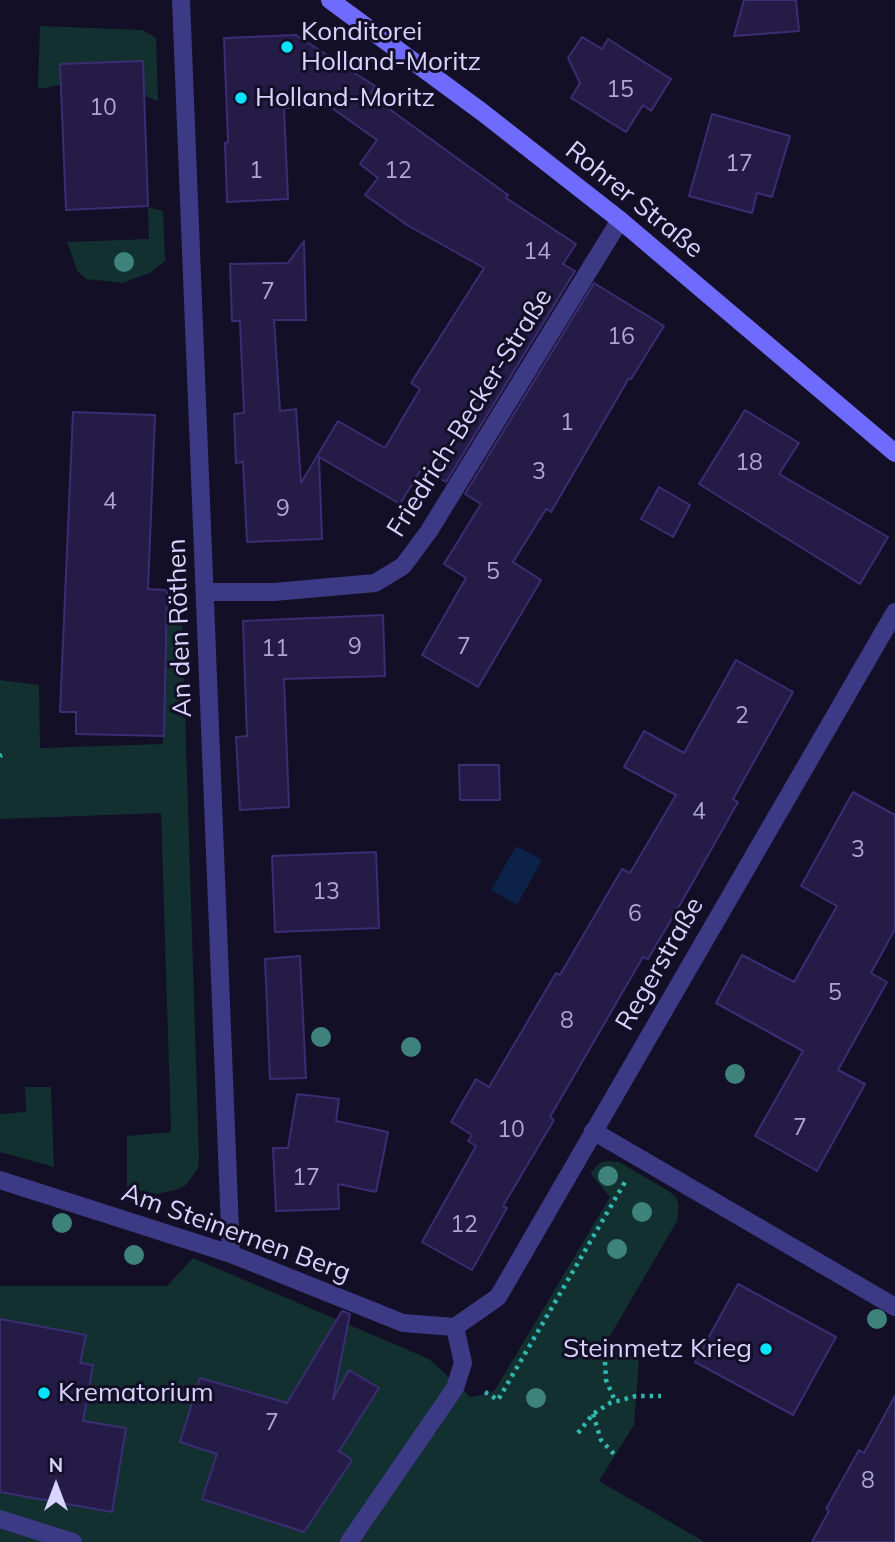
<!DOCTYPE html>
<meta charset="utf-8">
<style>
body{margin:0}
#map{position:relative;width:895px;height:1542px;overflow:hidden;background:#130f26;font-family:Mulish,sans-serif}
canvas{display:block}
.north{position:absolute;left:21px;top:1451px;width:70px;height:70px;-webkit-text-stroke:5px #130f26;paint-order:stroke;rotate:0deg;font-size:19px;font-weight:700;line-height:28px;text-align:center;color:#d9d4ff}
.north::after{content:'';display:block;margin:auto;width:24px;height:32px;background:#d9d4ff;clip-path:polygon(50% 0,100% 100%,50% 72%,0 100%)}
</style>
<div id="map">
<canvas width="895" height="1542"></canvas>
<div class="north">N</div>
</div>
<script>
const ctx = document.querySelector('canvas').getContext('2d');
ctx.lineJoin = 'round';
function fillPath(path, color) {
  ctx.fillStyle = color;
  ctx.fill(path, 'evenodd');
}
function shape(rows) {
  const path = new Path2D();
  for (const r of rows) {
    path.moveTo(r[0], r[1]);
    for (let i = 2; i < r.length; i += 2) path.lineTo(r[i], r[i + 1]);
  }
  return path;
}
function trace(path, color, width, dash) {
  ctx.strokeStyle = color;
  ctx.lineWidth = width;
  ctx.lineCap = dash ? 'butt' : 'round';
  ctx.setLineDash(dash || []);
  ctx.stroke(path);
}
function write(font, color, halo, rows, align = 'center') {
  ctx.font = font + ' Mulish,sans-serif';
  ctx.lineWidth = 6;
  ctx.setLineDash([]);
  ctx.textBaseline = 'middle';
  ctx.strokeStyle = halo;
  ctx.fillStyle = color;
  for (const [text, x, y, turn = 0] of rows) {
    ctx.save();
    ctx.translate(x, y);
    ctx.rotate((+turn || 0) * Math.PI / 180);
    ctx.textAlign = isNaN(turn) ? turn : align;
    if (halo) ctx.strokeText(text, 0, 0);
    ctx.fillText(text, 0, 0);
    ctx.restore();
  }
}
fillPath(shape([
 [40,26,143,30,156,38,158,101,145,96,143,61,61,85,38,89],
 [148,207,163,211,165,261,150,273,122,283,86,279,78,272,67,242,149,239],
 [182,618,199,1157,198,1168,186,1185,175,1190,157,1194,127,1188,127,1136,171,1132,161,813,0,819,0,680,39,685,40,748,163,744,166,619],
 [25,1087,51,1087,54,1167,0,1152,0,1114,26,1112],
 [607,1161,619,1162,670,1192,676,1197,679,1206,677,1221,607,1341,639,1360,634,1425,599,1481,705,1542,0,1542,0,1286,167,1286,193,1258,429,1359,470,1397,488,1394,495,1390,610,1197,590,1173,600,1163]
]), '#12302f');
fillPath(shape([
 [516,846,542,860,517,905,491,890]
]), '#0c2248');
const building = shape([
 [744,0,796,0,799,31,734,36,744,0],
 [296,35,375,86,370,95,508,195,506,198,576,244,563,264,575,271,446,482,422,468,400,504,319,457,322,539,247,542,243,462,236,463,234,414,244,413,240,321,232,321,230,264,288,263,304,241,306,320,274,320,280,411,296,409,301,483,338,421,385,448,420,389,411,383,484,268,407,225,365,195,378,178,360,164,377,140,329,106,284,108,288,199,227,202,225,143,228,142,224,38,296,35],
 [582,37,602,49,608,39,671,79,651,111,643,105,626,132,571,98,580,83,568,58,582,37],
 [143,61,148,206,66,210,60,64,143,61],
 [712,114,790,136,772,197,757,193,752,213,689,196,712,114],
 [594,283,664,326,631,379,629,378,551,512,546,509,513,562,541,580,478,687,422,655,466,578,444,564,481,504,465,494,594,283],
 [745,410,799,443,779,474,888,537,860,584,699,484,745,410],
 [73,412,155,415,148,589,167,590,164,736,76,734,76,712,60,712,73,412],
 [659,487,690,505,673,537,641,519,659,487],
 [383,615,385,676,284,679,289,807,240,810,236,737,247,736,243,621,383,615],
 [736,660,793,692,733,799,738,802,681,903,648,959,643,957,550,1117,554,1120,503,1206,507,1208,472,1270,422,1242,476,1146,468,1141,472,1135,451,1122,476,1079,489,1087,556,973,560,975,622,869,630,873,676,795,624,767,644,731,684,753,736,660],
 [459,765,499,765,500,800,460,800,459,765],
 [853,792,895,815,895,929,871,973,887,982,838,1070,865,1084,817,1171,755,1136,803,1051,716,1003,742,955,794,982,837,906,801,886,853,792],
 [376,852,379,928,275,932,272,856,376,852],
 [300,956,306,1078,270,1079,265,959,300,956],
 [297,1094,339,1099,336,1121,388,1132,376,1192,338,1184,339,1209,276,1211,273,1148,288,1148,297,1094],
 [738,1284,836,1337,793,1415,695,1362,738,1284],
 [342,1311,350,1314,333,1399,349,1370,379,1388,339,1451,352,1460,304,1532,202,1499,217,1454,180,1442,200,1378,287,1403,342,1311],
 [0,1319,86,1335,80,1363,93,1365,83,1421,126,1428,112,1512,0,1492,0,1319],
 [895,1396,895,1542,812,1542,829,1511,826,1509,859,1450,864,1453,895,1396]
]);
fillPath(building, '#241b47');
trace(building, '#3b2d73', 2);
trace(shape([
 [0,756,2,755],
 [605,1362,606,1380,615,1401],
 [485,1392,498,1400,625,1182],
 [593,1414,601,1440,615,1455],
 [578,1433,593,1414,610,1403,636,1396,661,1396]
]), '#2fb8b0', 4.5, [3.5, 5]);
trace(shape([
 [0,1519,73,1542],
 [349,1542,455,1388,463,1363,455,1327]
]), '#3d3a85', 18);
trace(shape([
 [181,0,231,1254],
 [205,592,274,592,375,583,403,566,429,531,620,220],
 [593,1131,895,1307],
 [0,1180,231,1254,403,1323,455,1327,498,1297,895,612]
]), '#3d3a85', 18);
trace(shape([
 [330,0,482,112,620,220,895,453]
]), '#6f6bff', 18);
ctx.fillStyle = '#3d827b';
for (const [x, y] of [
 [124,262],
 [321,1037],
 [411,1047],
 [735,1074],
 [608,1176],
 [642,1212],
 [62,1223],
 [617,1249],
 [134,1255],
 [877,1319],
 [536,1398]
]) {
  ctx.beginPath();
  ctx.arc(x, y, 10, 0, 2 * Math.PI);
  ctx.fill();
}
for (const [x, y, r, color] of [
 [287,47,7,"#00e5ff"],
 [241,98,7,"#00e5ff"],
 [766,1349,7,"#00e5ff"],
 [44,1393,7,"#00e5ff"]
]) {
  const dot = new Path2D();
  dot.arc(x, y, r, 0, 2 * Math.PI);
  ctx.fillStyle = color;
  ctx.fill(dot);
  trace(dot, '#130f26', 2.5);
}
write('23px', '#aca6d1', null, [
 ["15",620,90],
 ["10",103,108],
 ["17",739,164],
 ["1",256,171],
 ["12",398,171],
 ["14",537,252],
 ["7",268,292],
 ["16",621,337],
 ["1",567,423],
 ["18",749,463],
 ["3",539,472],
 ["4",110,502],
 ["9",283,509],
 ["5",493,572],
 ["9",355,647],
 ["7",464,647],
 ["11",275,649],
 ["2",742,716],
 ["4",699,812],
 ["3",858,850],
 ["13",326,892],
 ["6",635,914],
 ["5",835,993],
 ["8",567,1021],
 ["7",800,1128],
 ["10",511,1130],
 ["17",306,1178],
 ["12",464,1225],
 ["7",272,1423],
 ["8",868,1481]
]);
write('26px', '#d9d4ff', '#130f26', [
 ["Konditorei",301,32],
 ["Holland-Moritz",301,62],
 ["Holland-Moritz",255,98],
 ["Steinmetz Krieg",752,1349,"right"],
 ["Krematorium",58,1393]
], 'left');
write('26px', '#d9d4ff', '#130f26', [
 ["Rohrer Straße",634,200,39],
 ["Friedrich-Becker-Straße",470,413,-58],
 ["An den Röthen",180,628,-92],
 ["Regerstraße",660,964,-60],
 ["Am Steinernen Berg",236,1233,20]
]);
</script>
